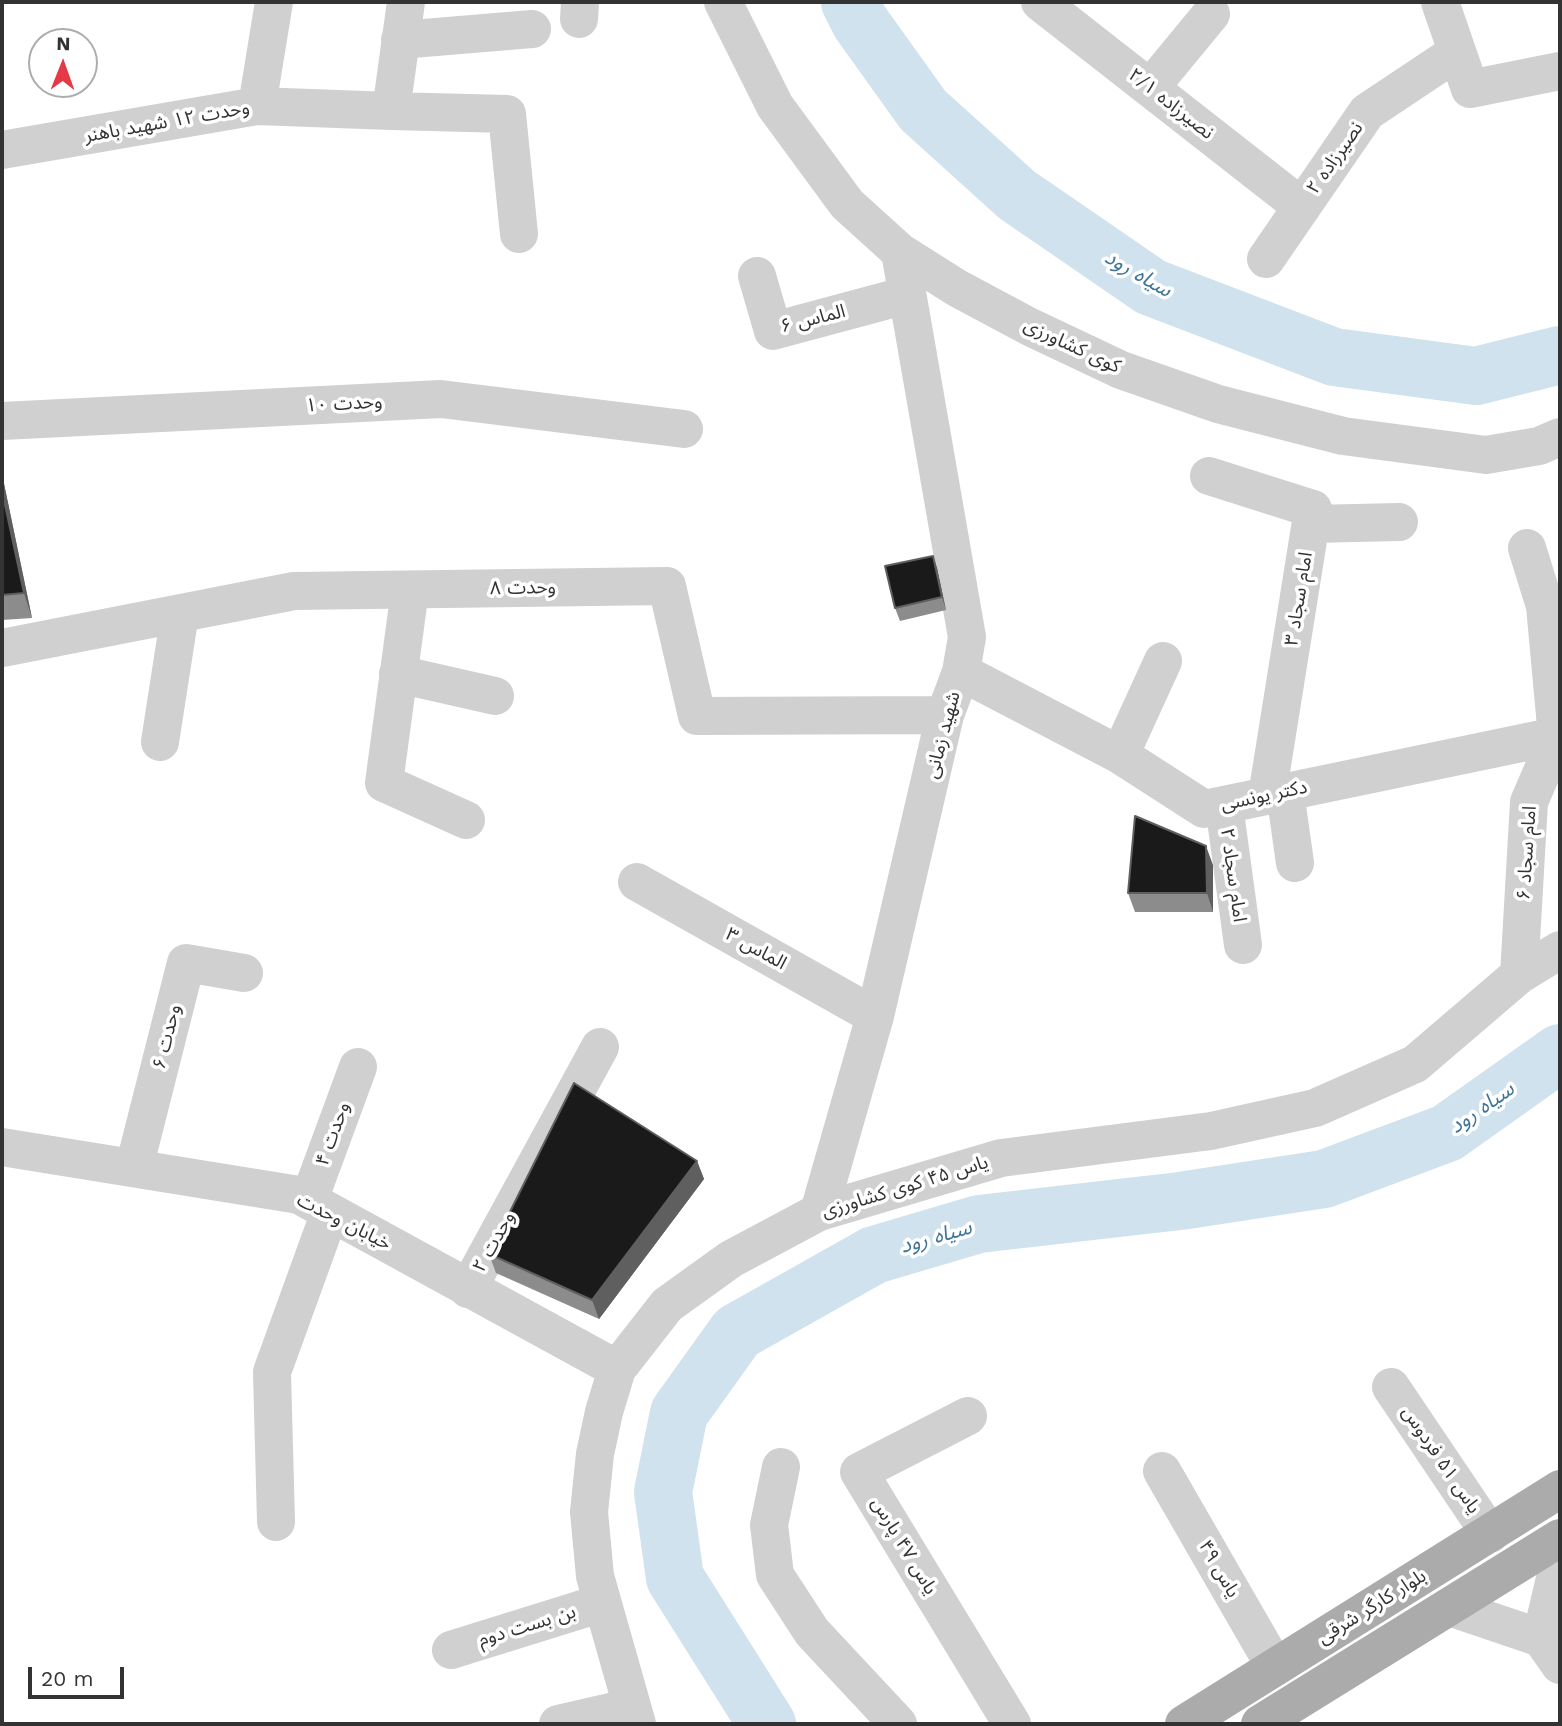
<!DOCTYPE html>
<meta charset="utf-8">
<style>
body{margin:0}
#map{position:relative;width:1562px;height:1726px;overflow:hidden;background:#fff;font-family:"Work Sans",sans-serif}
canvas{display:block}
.frame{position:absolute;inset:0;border:4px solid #333;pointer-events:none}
.north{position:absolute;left:28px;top:28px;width:70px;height:70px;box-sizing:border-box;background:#fff;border:2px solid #adadad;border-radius:50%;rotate:1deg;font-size:19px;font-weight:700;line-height:28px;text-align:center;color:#333}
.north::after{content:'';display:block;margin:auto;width:24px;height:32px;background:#e63946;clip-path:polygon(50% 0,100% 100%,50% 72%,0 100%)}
.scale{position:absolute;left:28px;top:1667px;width:96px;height:32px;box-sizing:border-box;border:4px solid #333;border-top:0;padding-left:9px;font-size:21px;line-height:24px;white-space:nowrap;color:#333;-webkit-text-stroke:5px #fff;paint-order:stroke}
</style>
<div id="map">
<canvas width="1562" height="1726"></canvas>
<div class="frame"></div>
<div class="north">N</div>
<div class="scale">20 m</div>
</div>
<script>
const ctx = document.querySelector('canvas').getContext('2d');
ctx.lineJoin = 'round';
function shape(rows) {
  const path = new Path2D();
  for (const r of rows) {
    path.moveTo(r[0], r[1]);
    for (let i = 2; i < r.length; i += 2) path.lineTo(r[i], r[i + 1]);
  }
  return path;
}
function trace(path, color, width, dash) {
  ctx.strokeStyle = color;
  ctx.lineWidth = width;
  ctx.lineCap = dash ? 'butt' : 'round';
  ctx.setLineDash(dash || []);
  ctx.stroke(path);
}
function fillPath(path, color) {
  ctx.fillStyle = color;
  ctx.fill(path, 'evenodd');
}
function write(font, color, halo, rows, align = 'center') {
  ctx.font = font + ' "Work Sans","Noto Sans Arabic",sans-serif';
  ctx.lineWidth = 7;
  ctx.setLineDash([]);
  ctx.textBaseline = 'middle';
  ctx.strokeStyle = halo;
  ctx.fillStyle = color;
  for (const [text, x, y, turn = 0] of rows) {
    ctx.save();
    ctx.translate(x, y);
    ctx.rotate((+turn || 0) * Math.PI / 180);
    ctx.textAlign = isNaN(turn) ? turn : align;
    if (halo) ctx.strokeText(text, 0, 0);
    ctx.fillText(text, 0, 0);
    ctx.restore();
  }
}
trace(shape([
 [850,2,860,22,923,110,1017,195,1151,287,1334,357,1476,376,1560,355],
 [767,1724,675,1578,663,1492,679,1413,737,1332,874,1255,979,1224,1180,1201,1324,1179,1447,1133,1560,1053]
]), '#cfe2ee', 58);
trace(shape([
 [723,2,775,106,847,204,900,252,957,288,1030,327,1121,370,1218,404,1343,436,1486,455,1539,446,1560,437],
 [1040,2,1302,207],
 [1440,2,1470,89,1560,71],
 [579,19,580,2],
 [400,40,532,29],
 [1150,88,1211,14],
 [257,106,274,2],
 [391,111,507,114,519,234],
 [2,150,257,106,391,111,406,2],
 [1266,259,1367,112,1457,52],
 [757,276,773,331,907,295],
 [2,421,441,399,684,429],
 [1209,476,1313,509,1267,796],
 [1311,524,1399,522],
 [410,590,384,783,466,820],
 [2,648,294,591,667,586,697,716,945,715],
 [961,672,1120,755,1204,809,1560,735],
 [398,674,495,696],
 [160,742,180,613],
 [1120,755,1163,661],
 [1285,792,1295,863],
 [1224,805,1243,945],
 [637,882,875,1016],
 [1519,975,1529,802,1557,737,1545,606,1527,548],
 [2,1147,299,1195,617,1369],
 [134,1168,186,963,244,973],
 [309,1200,358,1067],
 [819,1212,875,1016,945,715,961,672,967,637,900,252],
 [468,1289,600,1047],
 [1391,1387,1490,1534],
 [968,1416,859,1472,1012,1724],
 [781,1467,769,1525,775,1575,812,1632,898,1724],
 [1162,1471,1275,1667],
 [276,1522,272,1372,330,1212],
 [1449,1607,1541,1638,1560,1665],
 [1541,1638,1560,1557],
 [451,1650,602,1603],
 [558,1724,632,1707],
 [637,1724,595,1576,589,1512,595,1454,604,1412,617,1369,667,1305,731,1259,819,1212,1001,1158,1211,1131,1315,1108,1415,1064,1519,975,1560,950]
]), '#d0d0d0', 38);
trace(shape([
 [1184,1724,1560,1489],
 [1260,1724,1560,1538]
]), '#ababab', 38);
fillPath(shape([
 [2,474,32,618,2,620],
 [933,556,937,568,946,610,900,621,895,608],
 [1213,865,1213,912,1135,912,1128,893],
 [697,1161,704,1179,599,1319,496,1273,489,1254]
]), '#8c8c8c');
fillPath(shape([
 [2,474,32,618,24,593,2,491],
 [933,556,937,568,946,610,942,597],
 [1206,846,1213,865,1213,912,1207,893],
 [697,1161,704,1179,599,1319,592,1300]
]), '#5f5f5f');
const building = shape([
 [2,491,24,593,2,595,2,491],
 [933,556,942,597,895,608,885,566,933,556],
 [1135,816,1206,846,1207,893,1128,893,1135,816],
 [574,1083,697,1161,592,1300,489,1254,574,1083]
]);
fillPath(building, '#1a1a1a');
trace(building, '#5f5f5f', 2);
write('19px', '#333', '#fff', [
 ["نصیرزاده ۲/۱",1171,104,38],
 ["وحدت ۱۲ شهید باهنر",167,122,-10],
 ["نصیرزاده ۲",1335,158,-55],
 ["الماس ۶",813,319,-14],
 ["کوی کشاورزی",1072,346,25],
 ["وحدت ۱۰",344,404,-3],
 ["وحدت ۸",523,588,-1],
 ["امام سجاد ۳",1299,599,-81],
 ["شهید زمانی",943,735,-75],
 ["دکتر یونسی",1264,796,-12],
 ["امام سجاد ۶",1527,853,-86],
 ["امام سجاد ۲",1233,875,82],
 ["الماس ۳",756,949,29],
 ["وحدت ۶",167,1037,-76],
 ["وحدت ۴",333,1134,-70],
 ["یاس ۴۵ کوی کشاورزی",905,1187,-17],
 ["خیابان وحدت",344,1222,27],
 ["وحدت ۲",494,1242,-61],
 ["یاس ۵۱ فردوس",1441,1460,56],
 ["یاس ۴۷ پارس",904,1546,59],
 ["یاس ۴۹",1219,1569,60],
 ["بلوار کارگر شرقی",1372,1607,-32],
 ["بن بست دوم",527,1626,-17]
]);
write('italic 21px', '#3f7597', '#fff', [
 ["سیاه رود",1138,274,30],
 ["سیاه رود",1482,1108,-35],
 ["سیاه رود",936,1237,-16]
]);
</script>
